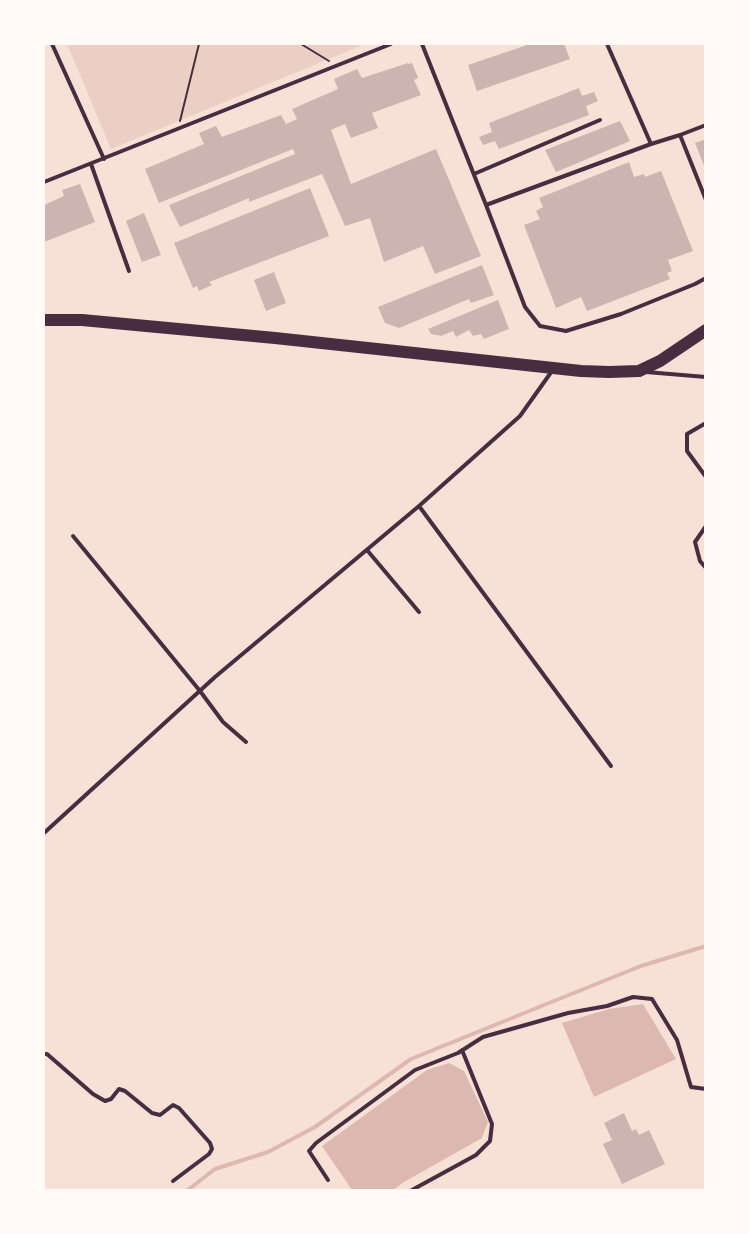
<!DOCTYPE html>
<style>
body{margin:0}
#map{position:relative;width:749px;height:1234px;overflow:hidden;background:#f7e1d7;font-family:"PT Serif",serif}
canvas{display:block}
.frame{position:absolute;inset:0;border:45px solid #fffaf5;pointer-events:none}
</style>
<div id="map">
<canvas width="749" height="1234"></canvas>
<div class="frame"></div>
</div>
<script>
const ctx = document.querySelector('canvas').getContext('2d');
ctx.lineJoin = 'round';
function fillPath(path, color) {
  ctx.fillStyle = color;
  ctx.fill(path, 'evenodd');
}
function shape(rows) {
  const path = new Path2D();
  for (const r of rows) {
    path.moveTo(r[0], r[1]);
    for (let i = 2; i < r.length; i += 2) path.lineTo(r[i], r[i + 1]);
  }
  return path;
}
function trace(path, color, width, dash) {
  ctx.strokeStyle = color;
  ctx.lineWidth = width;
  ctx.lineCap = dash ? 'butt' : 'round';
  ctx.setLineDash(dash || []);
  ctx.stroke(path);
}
fillPath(shape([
 [67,44,365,44,111,149]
]), '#ebcfc5');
fillPath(shape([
 [643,1004,676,1059,594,1097,562,1023,609,1009],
 [449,1063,464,1071,488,1122,482,1138,404,1182,393,1190,352,1190,322,1146,427,1070]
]), '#dcb8b0');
trace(shape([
 [188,1190,215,1169,268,1152,315,1127,411,1059,544,1005,641,966,706,946]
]), '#dcb8b0', 4);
fillPath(shape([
 [530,44,564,44,570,59,477,91,468,65],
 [408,63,408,64,412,63,418,78,414,80,421,95,372,113,378,128,351,138,345,124,331,130,351,184,436,149,481,256,435,274,423,246,384,262,370,218,345,226,322,174,249,202,249,198,180,227,169,205,295,154,293,149,159,203,145,169,204,144,199,133,216,126,222,137,281,115,286,124,297,119,292,109,338,89,334,79,357,69,362,78],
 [579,88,582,96,594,92,598,101,586,106,589,115,499,149,495,141,483,145,479,137,492,132,489,123],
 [620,121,630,141,556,172,545,150],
 [706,139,706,168,705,168,695,143],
 [629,162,634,177,644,174,645,177,661,171,693,251,668,260,672,271,667,273,670,279,587,311,581,297,556,308,524,225,540,219,536,211,543,207,539,198],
 [80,184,95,222,44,242,44,205,64,196,62,190],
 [310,188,329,236,209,282,212,285,199,291,197,286,193,288,174,243],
 [144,213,161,255,142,262,126,221],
 [482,265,494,295,471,303,469,299,399,328,385,323,378,307],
 [274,272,286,303,266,311,254,280],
 [498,300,509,329,484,339,481,334,473,336,469,330,456,337,453,331,441,336,431,334,428,329],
 [624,1113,632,1131,636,1129,639,1135,649,1130,665,1164,622,1184,603,1144,612,1140,604,1123]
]), '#ccb4b1');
trace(shape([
 [301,44,329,61],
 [180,121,199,44]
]), '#4a2c40', 2);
trace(shape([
 [52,44,104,159],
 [422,44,486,205,525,307,540,326,566,331,621,314,695,284,706,278],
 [607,44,651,144],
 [680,135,706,200],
 [91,164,129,271],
 [474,174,600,120],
 [44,182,391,44],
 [486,205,651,144,680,135,706,125],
 [646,372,706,377],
 [706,423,687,434,687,451,706,477],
 [419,506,611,766],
 [706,526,695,542,700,561,706,568],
 [73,536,200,691,223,722,246,742],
 [367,550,419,612],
 [44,833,215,677,419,506,520,416,552,371],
 [44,1054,47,1054,93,1094,105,1101,111,1099,119,1089,125,1091,152,1113,160,1115,173,1105,179,1108,210,1143,212,1149,209,1154,173,1181],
 [328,1180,309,1151,316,1143,415,1070,458,1053,483,1037,568,1013,607,1006,633,997,652,999,677,1040,691,1087,706,1089],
 [412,1190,476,1155,490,1141,492,1124,462,1050]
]), '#4a2c40', 4);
trace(shape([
 [44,320,82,320,275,338,581,371,609,372,639,371,660,361,706,330]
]), '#4a2c40', 12);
</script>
